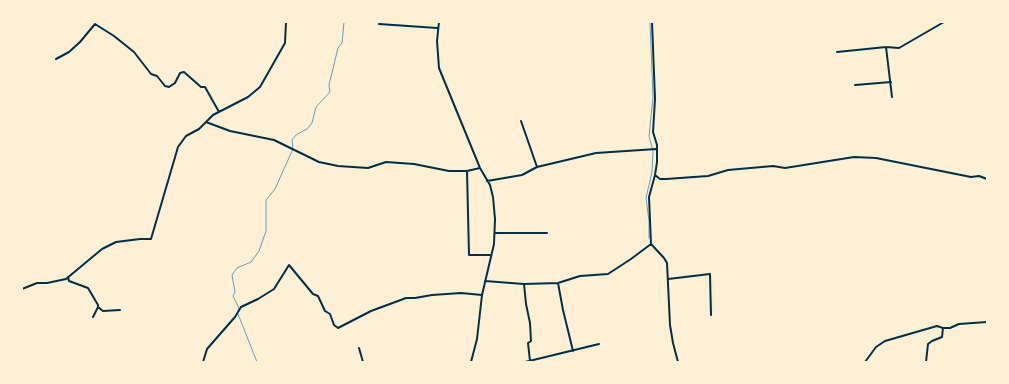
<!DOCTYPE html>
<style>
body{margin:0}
#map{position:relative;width:1009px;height:384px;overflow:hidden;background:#fdf0d5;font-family:"Varela Round",sans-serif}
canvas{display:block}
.frame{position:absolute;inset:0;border:23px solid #fdf0d5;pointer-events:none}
</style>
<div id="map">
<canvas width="1009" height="384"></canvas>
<div class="frame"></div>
</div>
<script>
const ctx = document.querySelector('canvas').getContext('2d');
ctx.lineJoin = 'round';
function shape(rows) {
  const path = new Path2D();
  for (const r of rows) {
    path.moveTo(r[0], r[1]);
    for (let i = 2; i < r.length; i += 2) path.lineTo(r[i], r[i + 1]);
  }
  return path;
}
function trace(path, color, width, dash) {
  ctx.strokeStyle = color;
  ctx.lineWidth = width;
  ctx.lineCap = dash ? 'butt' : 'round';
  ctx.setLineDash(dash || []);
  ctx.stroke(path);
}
trace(shape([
 [649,238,649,221,646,198,652,172,653,151,649,136,653,97,650,22],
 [238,311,239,308,233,296,235,292,232,275,237,268,251,262,259,251,266,231,266,200,275,189,283,171,293,149,292,140,296,135,307,129,312,123,316,107,330,92,329,85,338,48,342,43,344,22],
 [238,314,257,362]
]), '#669bbc', 1);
trace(shape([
 [439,22,437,41,439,68,480,168,490,185,493,197,495,219,494,244,482,295,477,339,471,362],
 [652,22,655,99,653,132,657,145,657,162,655,175,649,197,651,244,664,258,667,263,670,325,673,343,678,362],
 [379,24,437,28],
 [886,47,892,97],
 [837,52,886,47,899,48,944,22],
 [56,59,69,52,80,42,95,24,114,36,134,52,151,74,157,76,165,86,169,87,175,83,180,73,184,72,201,87,205,87,219,112],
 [855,85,891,82],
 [521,121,537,167],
 [206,122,230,131,274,140,319,162,338,166,368,168,386,162,414,164,449,171,467,171,480,168],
 [467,171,469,255,490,255],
 [655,175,660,179,666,179,708,176,728,170,773,166,785,168,854,157,876,158,971,177,979,176,987,179],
 [487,181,522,175,537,167,596,153,656,149],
 [495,233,547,233],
 [68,277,69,281,88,288,98,305,98,307,103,311,120,310],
 [668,279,710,274,711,315],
 [485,281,524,284,558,283,580,276,608,274,631,259,651,244],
 [558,283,563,310,573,351],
 [524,284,526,304,530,323,531,341,528,343,530,361],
 [22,289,37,283,47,283,66,279,102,249,116,242,140,239,151,239,178,147,186,136,199,129,213,115,248,97,260,87,285,43,286,22],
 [93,317,98,307],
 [359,348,363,362],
 [203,362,207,349,235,317,241,307,258,299,274,289,289,265,313,294,318,296,325,311,330,314,334,325,338,328,371,311,406,298,415,298,432,295,461,293,482,295],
 [525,362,599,344],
 [865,362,876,347,885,341,937,326,943,328,950,328,959,324,987,322],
 [926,362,928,344,932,341,942,337,943,328]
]), '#003049', 2);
</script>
